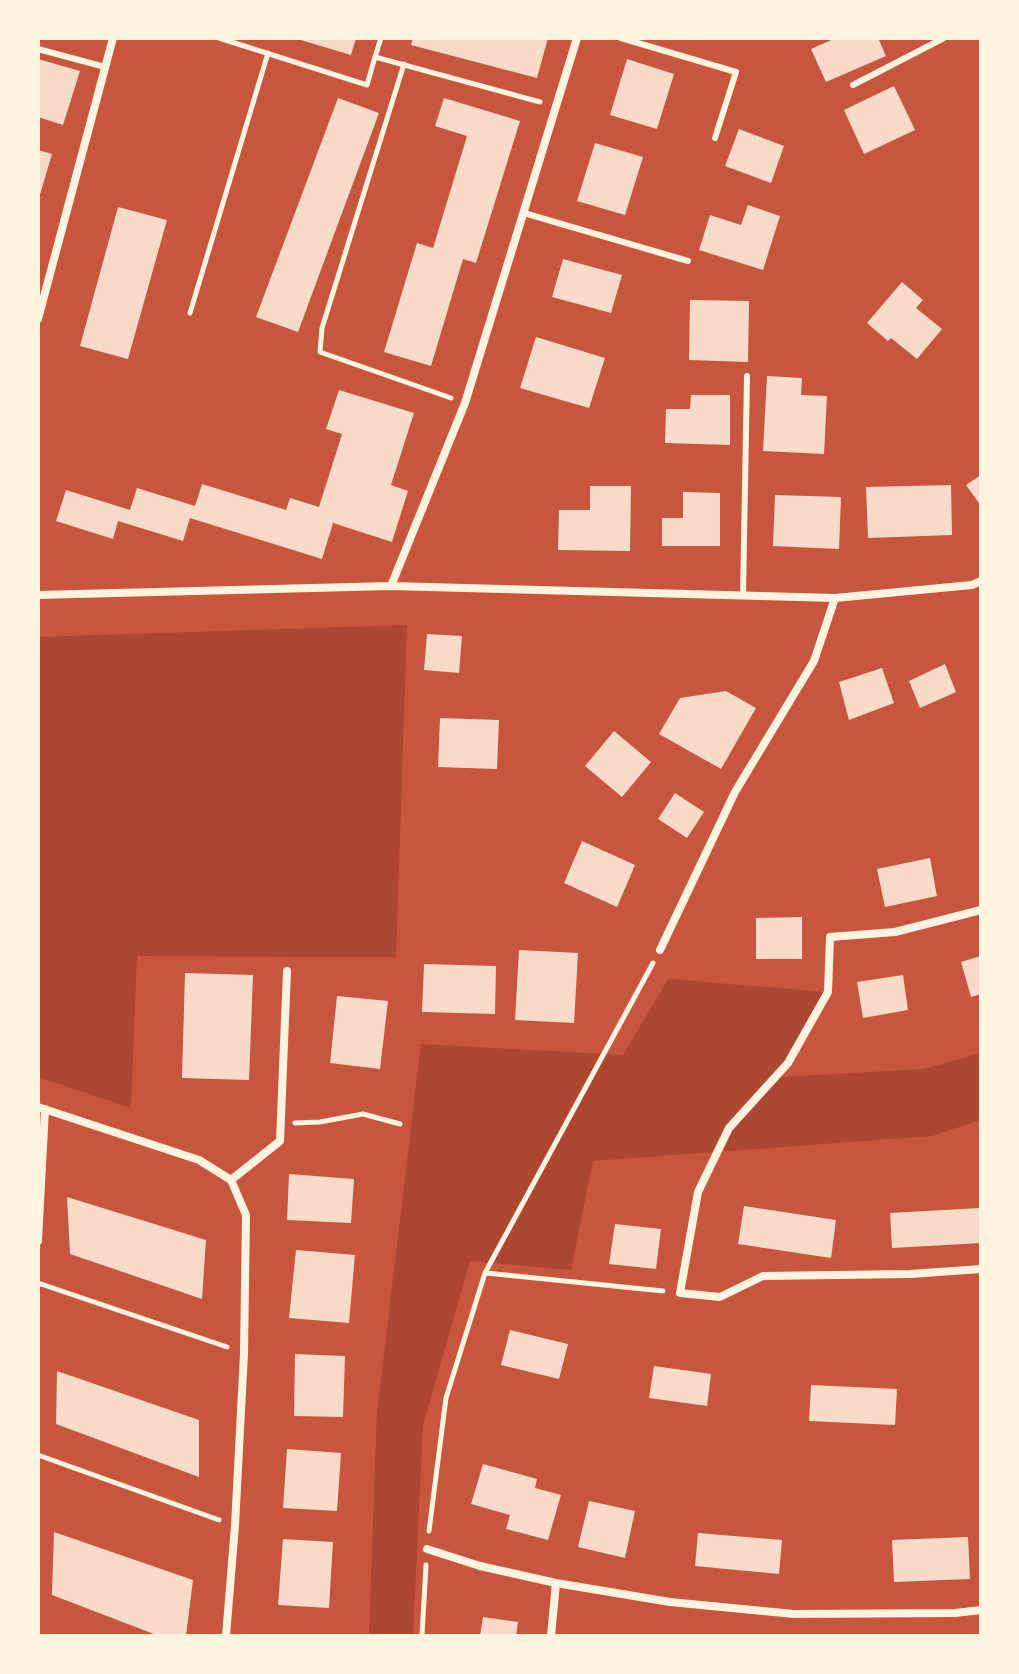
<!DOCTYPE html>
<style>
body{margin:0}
#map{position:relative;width:1019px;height:1674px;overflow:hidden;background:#c8553d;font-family:"PT Sans",sans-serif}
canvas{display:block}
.frame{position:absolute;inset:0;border:40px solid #fff3e0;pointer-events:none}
</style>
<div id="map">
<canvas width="1019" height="1674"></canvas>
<div class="frame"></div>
</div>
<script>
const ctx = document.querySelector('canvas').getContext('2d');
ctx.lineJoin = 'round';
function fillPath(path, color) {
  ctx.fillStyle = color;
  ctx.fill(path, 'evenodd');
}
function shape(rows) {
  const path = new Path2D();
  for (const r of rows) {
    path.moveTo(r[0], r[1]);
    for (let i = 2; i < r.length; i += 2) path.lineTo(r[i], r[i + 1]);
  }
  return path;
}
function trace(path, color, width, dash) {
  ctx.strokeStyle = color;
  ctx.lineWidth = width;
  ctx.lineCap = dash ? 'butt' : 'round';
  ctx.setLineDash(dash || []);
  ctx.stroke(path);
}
fillPath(shape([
 [407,625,396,957,137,956,131,1108,38,1077,38,637],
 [668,979,824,992,781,1077,923,1069,981,1053,981,1120,932,1136,593,1161,571,1270,470,1261,423,1425,413,1636,369,1636,377,1412,421,1044,623,1055]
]), '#ae4732');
fillPath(shape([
 [294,38,356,38,351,55],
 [413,38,548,38,537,78,411,45],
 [836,38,878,38,886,56,826,82,811,49],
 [38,59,80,71,63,125,38,117],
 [627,59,674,74,657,129,610,115],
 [894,86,915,130,864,154,844,110],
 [338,98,379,113,298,332,256,317],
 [444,98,520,121,476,263,463,259,431,366,384,352,417,243,433,248,467,136,435,126],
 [739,129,784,146,771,183,725,166],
 [595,143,643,157,625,215,577,201],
 [38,150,52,154,39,198,38,198],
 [748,205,780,216,763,270,699,250,710,215,741,225],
 [118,207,167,220,128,359,80,346],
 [563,259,622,275,611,313,552,297],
 [902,282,923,300,916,308,942,329,917,359,891,338,888,341,867,323],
 [690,300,749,301,748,362,689,360],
 [536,337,605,358,589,408,520,388],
 [767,376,802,378,801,395,827,396,824,454,763,451],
 [339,390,414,413,391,485,408,491,392,542,333,523,322,559,190,518,183,541,118,521,113,539,56,521,66,490,130,510,137,488,195,506,202,484,286,510,290,498,319,507,342,434,326,429],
 [691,395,730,395,730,445,665,443,666,409,690,409],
 [981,475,981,506,966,485],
 [951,485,952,535,868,538,866,487],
 [590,486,631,486,630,551,558,550,559,510,590,510],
 [683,492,720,493,720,546,662,546,662,518,683,518],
 [775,495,841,497,839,549,773,546],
 [427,634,462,636,459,673,424,670],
 [945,664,956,692,920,708,909,681],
 [882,668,894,703,849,720,839,682],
 [726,691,756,708,721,769,659,734,680,698],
 [440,718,499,720,497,769,438,767],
 [614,731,651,762,622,797,585,766],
 [675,793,704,812,687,838,658,819],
 [582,841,635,865,617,907,564,883],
 [930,858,937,896,885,907,877,869],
 [802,917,802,959,756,959,756,918],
 [519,950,578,953,574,1023,515,1020],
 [981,956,981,994,971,997,961,962],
 [424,964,496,966,495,1014,422,1012],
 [185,973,253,975,249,1080,182,1078],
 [903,975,908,1010,863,1018,857,982],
 [337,996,388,1001,380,1069,330,1063],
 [289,1174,354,1179,351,1223,287,1220],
 [67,1197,206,1240,202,1299,70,1254],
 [744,1206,836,1220,831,1258,738,1244],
 [980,1208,981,1243,892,1248,890,1213],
 [615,1224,661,1229,656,1269,609,1264],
 [296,1250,355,1255,349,1323,289,1318],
 [510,1330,568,1344,559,1379,501,1365],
 [295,1354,345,1356,343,1417,294,1416],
 [654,1366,711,1374,707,1406,649,1398],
 [57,1371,199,1420,199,1477,56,1424],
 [811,1385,897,1389,895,1425,809,1421],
 [287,1449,341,1453,337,1511,283,1508],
 [483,1464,537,1479,535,1488,561,1495,548,1540,506,1529,510,1515,471,1504],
 [589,1501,635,1511,625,1558,578,1547],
 [54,1532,193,1580,186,1636,159,1636,52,1595],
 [698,1533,782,1540,779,1574,695,1566],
 [968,1537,970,1579,894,1582,892,1540],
 [283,1539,333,1542,329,1608,278,1605],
 [483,1617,518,1622,516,1636,480,1636]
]), '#f7dbc8');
trace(shape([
 [219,38,367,85,375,57,540,102],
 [375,57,381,38],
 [404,64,322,328,320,352,451,398],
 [190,313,268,53],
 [295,1123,320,1122,363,1114,400,1124],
 [486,1273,663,1291],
 [38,1283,227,1347],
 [38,1455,219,1520],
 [429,1531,446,1398,485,1273,653,963],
 [422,1636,426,1565]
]), '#fff3e0', 5);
trace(shape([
 [621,38,736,72,715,138],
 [38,49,105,67],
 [853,85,944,38],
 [524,213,688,261],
 [743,595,747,376]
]), '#fff3e0', 6);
trace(shape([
 [38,319,113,38],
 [391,586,465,403,577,38],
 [38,595,391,586,835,598,972,585,981,581],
 [981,910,895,932,830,937,828,992,788,1063,729,1128,698,1192,680,1293,720,1297,763,1276,910,1274,981,1269],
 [660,950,735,792,814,661,835,598],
 [38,1107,199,1160,231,1180,246,1215,244,1353,235,1526,226,1636],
 [231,1180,280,1141,287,971],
 [38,1241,45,1109],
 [427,1549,480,1566,556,1583,670,1602,794,1614,955,1613,981,1610],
 [551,1636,556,1583]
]), '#fff3e0', 8);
</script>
